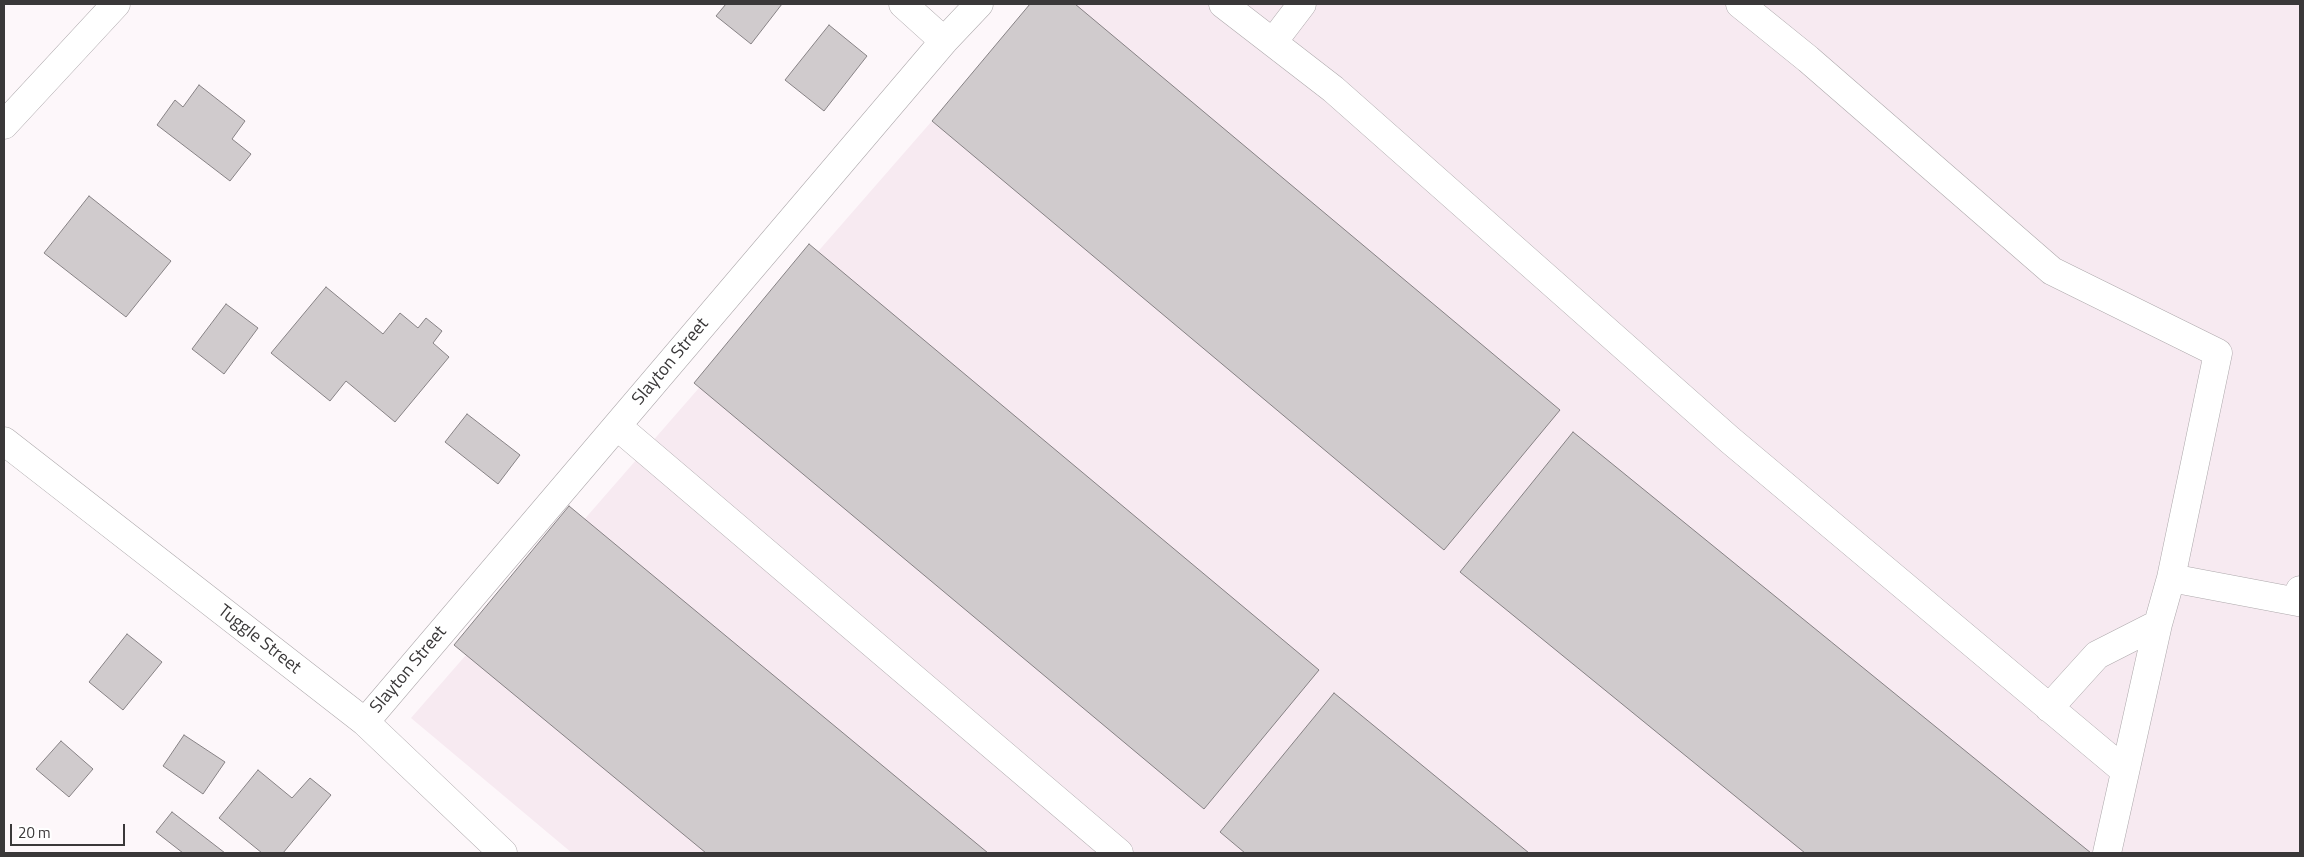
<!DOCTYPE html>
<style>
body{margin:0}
#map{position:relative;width:2304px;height:857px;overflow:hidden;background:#fdf7fa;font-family:"Titillium Web",sans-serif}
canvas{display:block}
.frame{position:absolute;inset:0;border:5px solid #3a3839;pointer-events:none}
.scale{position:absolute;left:10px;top:824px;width:115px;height:22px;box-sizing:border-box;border:2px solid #3a3839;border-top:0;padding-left:6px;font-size:15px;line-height:18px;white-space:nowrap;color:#3a3839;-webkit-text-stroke:4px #fff;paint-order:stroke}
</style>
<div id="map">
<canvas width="2304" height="857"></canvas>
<div class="frame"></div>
<div class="scale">20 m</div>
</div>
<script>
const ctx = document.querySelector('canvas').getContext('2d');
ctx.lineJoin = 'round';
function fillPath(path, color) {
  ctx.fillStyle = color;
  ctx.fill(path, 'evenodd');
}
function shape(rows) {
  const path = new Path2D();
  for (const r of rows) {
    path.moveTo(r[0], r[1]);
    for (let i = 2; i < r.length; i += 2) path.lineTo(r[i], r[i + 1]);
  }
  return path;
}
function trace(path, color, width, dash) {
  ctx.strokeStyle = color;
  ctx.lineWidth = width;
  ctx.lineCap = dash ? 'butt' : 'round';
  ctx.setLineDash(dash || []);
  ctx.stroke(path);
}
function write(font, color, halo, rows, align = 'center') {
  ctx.font = font + ' "Titillium Web",sans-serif';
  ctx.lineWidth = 4.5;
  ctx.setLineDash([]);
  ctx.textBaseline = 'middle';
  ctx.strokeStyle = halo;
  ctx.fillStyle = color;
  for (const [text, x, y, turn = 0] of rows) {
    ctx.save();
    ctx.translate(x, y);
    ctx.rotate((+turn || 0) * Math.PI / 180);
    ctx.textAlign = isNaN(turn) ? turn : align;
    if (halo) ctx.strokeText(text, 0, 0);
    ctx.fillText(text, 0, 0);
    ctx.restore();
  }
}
fillPath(shape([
 [1034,4,2300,4,2300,853,572,853,411,718]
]), '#f7eaf1');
const building = shape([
 [726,4,782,4,751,44,716,16,726,4],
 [1030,4,1075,4,1560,410,1444,550,932,121,1030,4],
 [829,25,867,56,824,111,785,80,829,25],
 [199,85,245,121,232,139,251,154,230,181,157,125,175,100,183,107,199,85],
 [89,196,171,261,126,317,44,253,89,196],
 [809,244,1319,670,1204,809,694,383,809,244],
 [326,287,383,334,400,313,418,328,426,318,442,331,433,343,449,357,395,422,346,381,330,401,271,353,326,287],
 [226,304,258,328,224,374,192,349,226,304],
 [467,414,520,455,498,484,445,442,467,414],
 [1573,432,2091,853,1805,853,1460,572,1573,432],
 [569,506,988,853,706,853,454,645,569,506],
 [127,634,162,662,123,710,89,682,127,634],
 [1334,693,1529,853,1245,853,1220,832,1334,693],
 [184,735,225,762,203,794,163,766,184,735],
 [61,741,93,769,69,797,36,769,61,741],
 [258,770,292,798,310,778,331,795,283,853,262,853,219,818,258,770],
 [172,812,225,853,183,853,156,832,172,812]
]);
fillPath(building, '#d0cbcd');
trace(building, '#878285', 1);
const minor = shape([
 [903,4,944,41],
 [1223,4,1333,89,1730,440,2125,771],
 [1740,4,1808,59,2052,271,2218,353,2171,578,2158,624,2107,853],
 [1273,42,1302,4],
 [617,426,1119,853],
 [4,441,365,722,503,853],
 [2171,578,2298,602,2300,590],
 [2049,708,2097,655,2158,624],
 [365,722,944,41,979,4]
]);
const major = shape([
 [4,125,116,4]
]);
trace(minor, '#aea9ac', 29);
trace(major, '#aea9ac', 29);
trace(minor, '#fff', 28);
trace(major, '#fff', 28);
write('18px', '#3a3839', '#fff', [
 ["Slayton Street",671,362,-50],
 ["Tuggle Street",259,640,38],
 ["Slayton Street",409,670,-50]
]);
</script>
